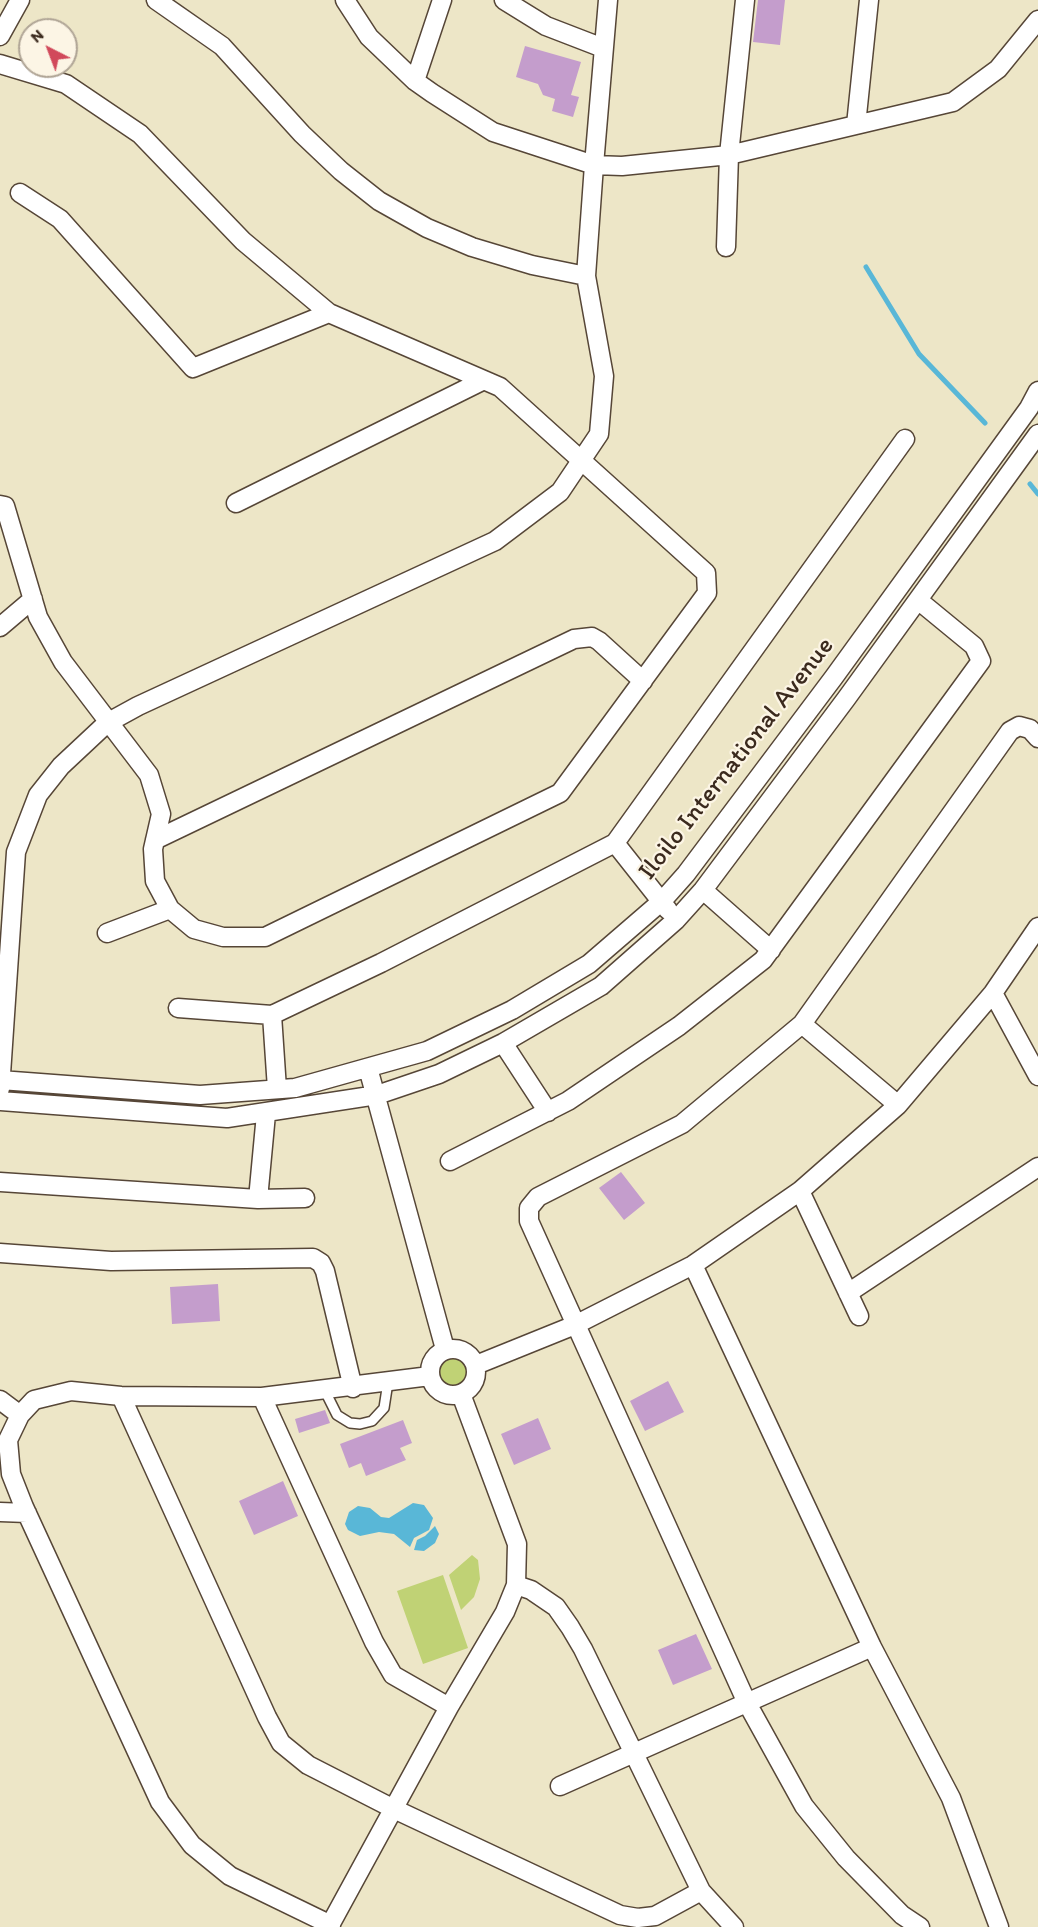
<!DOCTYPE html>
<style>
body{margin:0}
#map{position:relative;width:1038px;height:1927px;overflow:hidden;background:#ede6c7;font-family:Itim,sans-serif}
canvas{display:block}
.north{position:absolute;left:18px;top:18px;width:60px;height:60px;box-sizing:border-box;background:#fcf5e5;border:2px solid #afa495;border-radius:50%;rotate:318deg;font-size:16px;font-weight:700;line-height:24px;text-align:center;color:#3b2a1e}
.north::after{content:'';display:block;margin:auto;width:21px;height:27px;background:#d1495b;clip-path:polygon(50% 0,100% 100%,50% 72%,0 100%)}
</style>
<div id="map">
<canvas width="1038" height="1927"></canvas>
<div class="north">N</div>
</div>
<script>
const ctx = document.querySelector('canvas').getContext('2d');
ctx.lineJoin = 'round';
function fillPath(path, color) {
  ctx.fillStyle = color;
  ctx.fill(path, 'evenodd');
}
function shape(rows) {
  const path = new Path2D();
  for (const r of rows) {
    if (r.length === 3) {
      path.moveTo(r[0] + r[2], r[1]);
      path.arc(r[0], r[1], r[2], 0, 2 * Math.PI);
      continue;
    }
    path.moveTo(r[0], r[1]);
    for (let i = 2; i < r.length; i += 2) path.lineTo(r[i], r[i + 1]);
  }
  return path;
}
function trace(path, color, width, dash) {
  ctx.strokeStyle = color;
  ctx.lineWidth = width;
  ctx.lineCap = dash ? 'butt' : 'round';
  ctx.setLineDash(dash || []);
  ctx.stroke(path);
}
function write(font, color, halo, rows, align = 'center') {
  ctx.font = font + ' Itim,sans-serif';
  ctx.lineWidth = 4.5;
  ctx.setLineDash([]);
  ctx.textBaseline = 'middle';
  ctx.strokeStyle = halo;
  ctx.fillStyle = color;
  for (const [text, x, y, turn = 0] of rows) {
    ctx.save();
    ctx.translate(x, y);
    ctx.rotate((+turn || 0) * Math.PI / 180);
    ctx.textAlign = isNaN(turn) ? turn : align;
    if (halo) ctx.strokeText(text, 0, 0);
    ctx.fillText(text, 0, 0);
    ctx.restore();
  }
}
fillPath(shape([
 [453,1371,16],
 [472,1555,478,1560,480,1579,474,1597,461,1610,449,1575],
 [443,1575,468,1648,423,1664,397,1591]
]), '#c0d275');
fillPath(shape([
 [413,1503,424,1505,433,1518,429,1530,414,1538,410,1547,394,1534,379,1532,360,1536,348,1530,345,1524,349,1512,358,1506,370,1508,381,1517,389,1518],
 [435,1526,439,1534,435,1543,424,1551,414,1550,417,1540,425,1536]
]), '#59b7d7');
trace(shape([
 [866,267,919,354,985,423],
 [1030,484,1038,494]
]), '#59b7d7', 5);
fillPath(shape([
 [758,0,785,0,780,45,753,42],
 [525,46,581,62,571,95,579,97,573,117,552,111,555,99,543,95,538,84,516,77],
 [621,1172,645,1203,624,1220,599,1188],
 [218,1284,220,1321,172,1324,170,1287],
 [668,1381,684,1412,645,1431,630,1401],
 [325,1410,330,1423,299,1433,295,1419],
 [538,1418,551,1449,514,1465,501,1434],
 [403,1420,412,1443,400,1448,406,1460,366,1476,361,1463,349,1468,340,1444],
 [283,1481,298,1516,254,1535,239,1501],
 [696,1634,712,1669,673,1685,658,1650]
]), '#c49dcc');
const service = shape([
 [325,1391,337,1415,350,1423,360,1424,372,1421,384,1408,388,1382]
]);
const minor = shape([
 [156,0,222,46,302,134,341,171,379,201,427,228,472,247,532,265,586,276],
 [504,0,546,26,603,48],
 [608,0,594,165,622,166,729,155,953,102,998,69,1038,20],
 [0,36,20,0],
 [0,64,66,84,140,134,243,241,329,313,500,387,706,573,707,593,560,793,265,937,223,937,194,929,170,909,155,881,153,849,161,814,149,775,63,662,38,617,5,506,0,505],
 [415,81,442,0],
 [856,125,869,0],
 [20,193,60,219,193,368,329,313],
 [726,247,729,155,745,0],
 [236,503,482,381],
 [0,627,33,599],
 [155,840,574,639,592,637,599,641,643,681],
 [615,843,668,910],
 [703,890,771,950],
 [107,933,170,909],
 [993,993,1038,1076],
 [178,1008,272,1015,381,963,615,843,905,439],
 [272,1015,277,1089],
 [802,1024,898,1105],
 [503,1043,548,1112],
 [368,1068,445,1349],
 [0,1080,200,1095,295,1088,427,1051,512,1010,589,964,662,901,686,874,834,677,1029,408,1038,391],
 [0,1089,16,852,38,795,61,766,107,723,138,706,495,541,560,492,599,434,604,376,586,276,594,165,493,132,432,93,415,81,369,37,345,0],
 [0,1101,227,1118,377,1095,439,1074,503,1043,601,986,676,920,703,890,846,699,1038,434],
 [450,1161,568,1101,679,1026,763,960,981,661,974,646,918,600],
 [0,1182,258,1199,305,1198],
 [800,1191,859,1316],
 [258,1199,266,1114],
 [0,1253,111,1261,313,1258,321,1263,325,1271,353,1388],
 [693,1265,872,1647,951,1798,999,1927],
 [848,1293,1038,1167],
 [453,1372,23],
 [476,1365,575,1325,693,1265,800,1191,898,1105,993,993,1038,927],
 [121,1396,267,1717,281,1743,308,1765,394,1809,620,1915,638,1918,655,1916,701,1891],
 [262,1397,374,1642,393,1675,449,1707],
 [0,1400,20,1415],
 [0,1512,27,1513],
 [516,1585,531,1590,556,1607,570,1627,583,1649,701,1891,734,1927],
 [560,1786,872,1647],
 [331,1925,230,1876,192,1845,160,1802,24,1507,11,1474,8,1440,20,1415,34,1400,71,1391,121,1396,262,1397,430,1376],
 [329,1927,449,1707,505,1612,516,1585,517,1544,461,1394],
 [920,1927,902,1915,846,1858,804,1806,747,1703,529,1221,529,1208,538,1197,682,1124,802,1024,1010,731,1019,726,1030,729,1038,738]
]);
trace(service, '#564637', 12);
trace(minor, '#564637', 21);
trace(service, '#fff', 9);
trace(minor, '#fff', 18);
write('26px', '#3b2a1e', '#fcf5e5', [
 ["Iloilo International Avenue",737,759,-52]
]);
</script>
